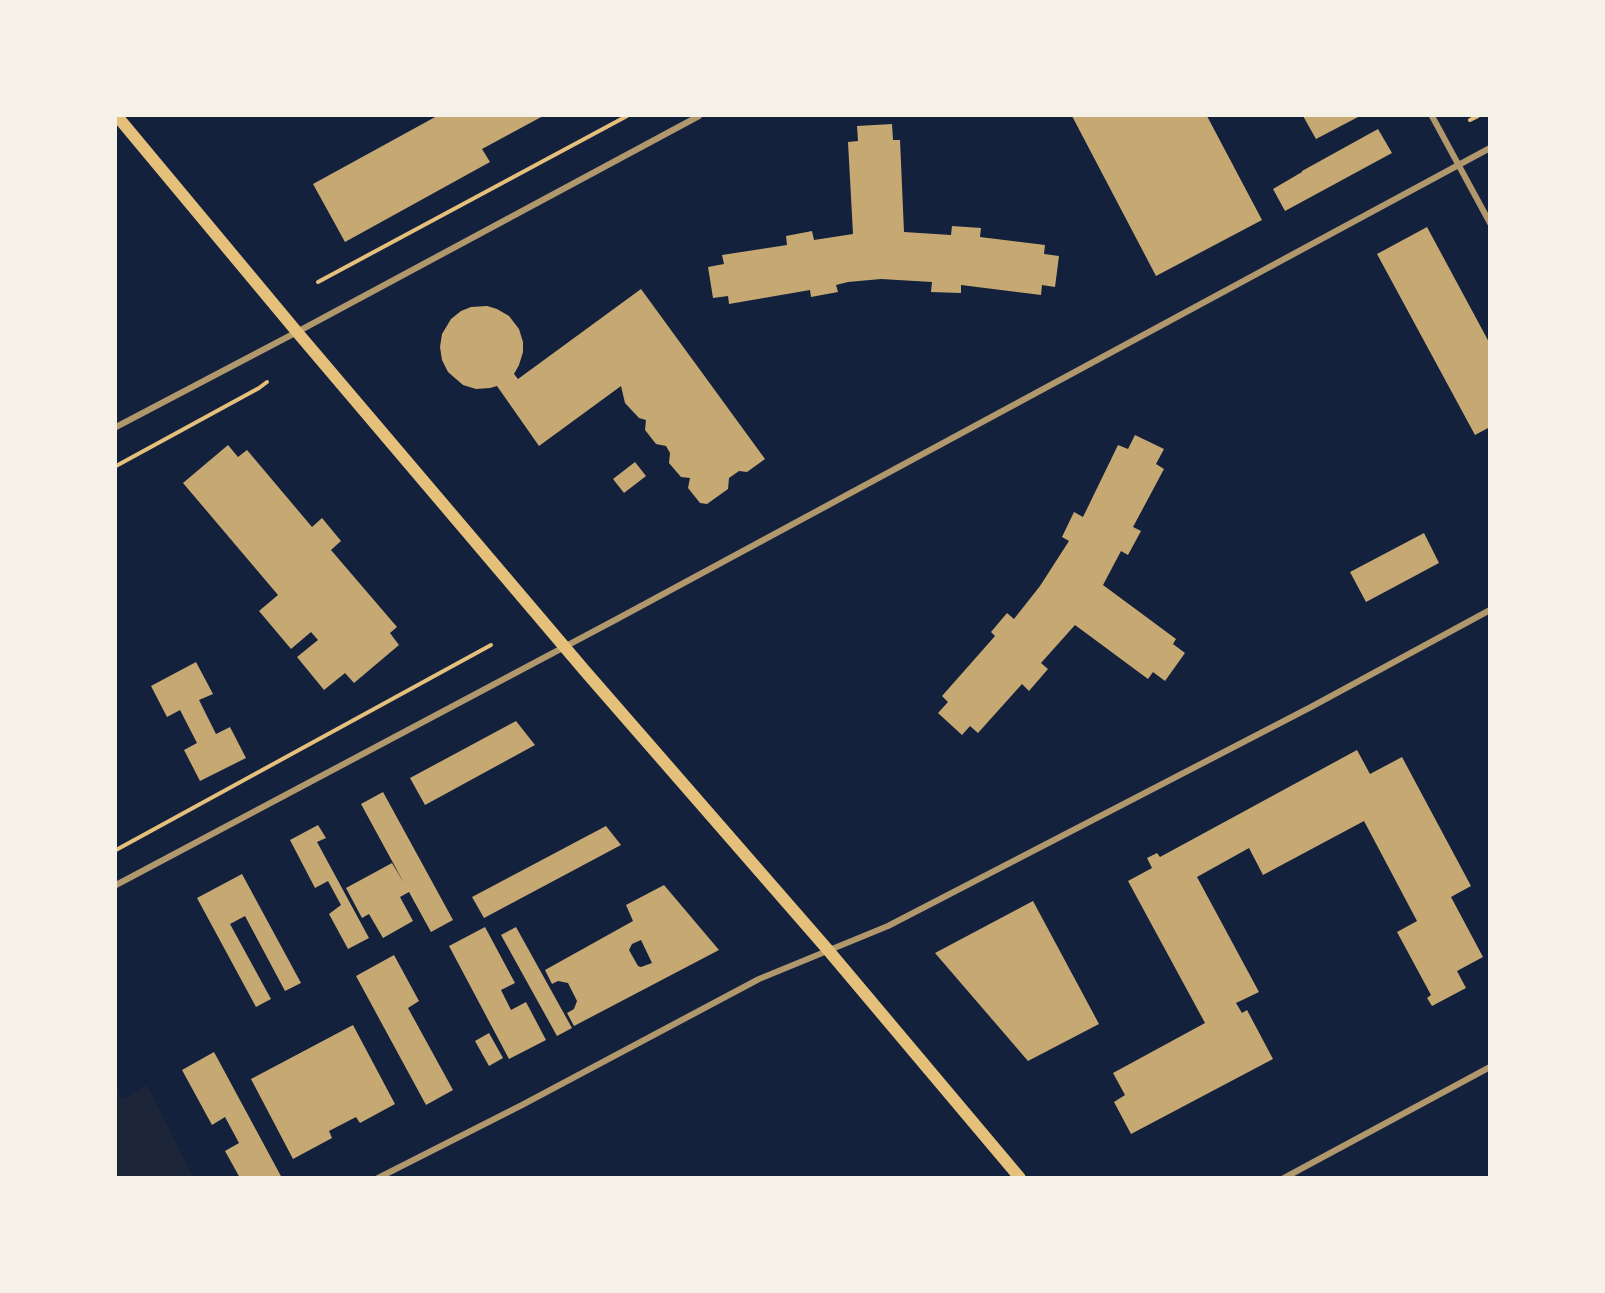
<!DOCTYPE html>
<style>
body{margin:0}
#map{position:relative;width:1605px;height:1293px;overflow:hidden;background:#14213d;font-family:"Work Sans",sans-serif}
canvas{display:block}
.frame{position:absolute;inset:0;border:117px solid #f6f1e7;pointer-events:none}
</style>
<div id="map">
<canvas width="1605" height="1293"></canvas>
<div class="frame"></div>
</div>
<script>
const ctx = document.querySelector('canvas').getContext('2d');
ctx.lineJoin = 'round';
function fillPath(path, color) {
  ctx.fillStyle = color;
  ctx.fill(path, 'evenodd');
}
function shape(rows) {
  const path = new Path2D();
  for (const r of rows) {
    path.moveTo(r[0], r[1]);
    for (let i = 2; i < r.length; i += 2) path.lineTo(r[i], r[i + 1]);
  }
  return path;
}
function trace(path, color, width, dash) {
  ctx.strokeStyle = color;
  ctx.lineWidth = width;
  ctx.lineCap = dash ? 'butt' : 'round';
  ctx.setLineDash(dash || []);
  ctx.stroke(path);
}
fillPath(shape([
 [147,1085,193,1177,116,1177,116,1087,122,1100]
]), '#1d2539');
fillPath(shape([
 [437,116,543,116,482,149,490,162,345,242,313,184],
 [1072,116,1207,116,1262,220,1156,276],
 [1303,116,1360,116,1316,139],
 [892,124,893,140,900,140,904,232,951,235,952,226,981,228,980,237,1045,245,1044,254,1059,256,1055,287,1042,285,1041,295,961,285,961,293,931,292,932,282,881,279,848,282,836,285,838,292,811,297,810,290,729,304,728,296,713,298,708,267,724,264,722,255,787,245,786,236,812,231,814,240,853,234,848,142,858,141,857,126],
 [1378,129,1392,153,1285,211,1273,189,1302,172,1302,171],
 [1427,227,1490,344,1490,427,1475,435,1377,254],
 [641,289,765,459,747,472,739,471,729,478,728,489,707,504,700,503,688,488,690,478,681,477,669,463,670,453,666,446,656,444,645,430,646,420,639,418,625,403,621,386,539,446,497,386,490,388,476,389,463,385,448,372,442,360,440,347,442,334,451,319,461,311,471,307,487,306,497,309,509,316,519,329,523,342,523,352,519,365,514,374,518,379],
 [1135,435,1164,449,1156,464,1164,469,1133,527,1141,531,1128,555,1121,551,1103,585,1176,639,1173,644,1185,653,1165,681,1153,672,1148,679,1075,625,1041,663,1048,669,1029,691,1022,684,978,733,970,726,962,735,938,713,948,702,942,696,995,636,991,632,1007,613,1014,619,1040,586,1069,541,1062,537,1074,512,1083,517,1118,445,1128,449],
 [228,445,238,457,247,450,312,527,322,518,341,541,331,550,397,627,390,633,399,645,354,683,345,673,324,690,297,657,318,640,311,632,291,649,259,611,278,595,183,483],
 [635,462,646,476,624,493,613,479],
 [1424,533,1439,563,1366,602,1350,572],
 [196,662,213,694,199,700,216,734,230,727,246,758,200,781,184,750,197,743,180,710,167,717,151,686],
 [516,721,535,745,425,805,410,778],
 [1357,750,1370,774,1402,757,1471,886,1451,897,1483,957,1457,971,1466,988,1432,1006,1427,998,1431,995,1397,932,1417,921,1364,821,1263,875,1249,848,1197,877,1259,992,1236,1003,1242,1013,1247,1010,1273,1059,1131,1134,1114,1102,1125,1095,1113,1073,1205,1023,1128,881,1152,868,1147,858,1157,853,1160,857],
 [383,792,453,920,431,932,409,892,400,897,413,921,383,938,369,914,362,918,346,888,392,863,404,883,361,804],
 [318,825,326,838,317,842,369,938,348,949,329,914,341,905,328,881,315,888,290,840],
 [606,826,621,845,484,918,472,897],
 [242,874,301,983,285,991,245,916,230,924,271,999,256,1007,197,898],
 [664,885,719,950,574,1026,567,1013,574,1009,577,1001,568,983,558,981,552,984,545,970,633,921,626,905],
 [641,940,652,963,641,967,638,966,629,950,632,944],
 [1033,901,1099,1024,1028,1061,935,953],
 [485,927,515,983,501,990,511,1010,526,1002,546,1040,509,1059,449,946],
 [516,927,572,1028,557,1036,501,935],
 [394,955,419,1001,408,1008,453,1090,426,1105,356,976],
 [353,1025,395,1104,360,1123,356,1117,329,1131,332,1138,293,1159,251,1079],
 [489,1033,503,1058,489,1066,475,1041],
 [214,1052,282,1178,240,1178,225,1151,239,1143,225,1117,212,1125,182,1070]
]), '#c6a872');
trace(shape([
 [1470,120,1478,116],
 [318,282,627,116],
 [116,466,259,388,267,382],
 [116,850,491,645]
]), '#e5c07b', 4);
trace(shape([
 [1432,116,1490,223],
 [116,427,297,332,699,116],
 [116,885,617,619,1490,148],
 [378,1178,522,1105,759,979,888,926,1311,707,1490,610],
 [1284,1178,1490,1067]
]), '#b1986c', 6);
trace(shape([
 [117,116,297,332,585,671,828,950,1020,1178]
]), '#e5c07b', 12);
</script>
